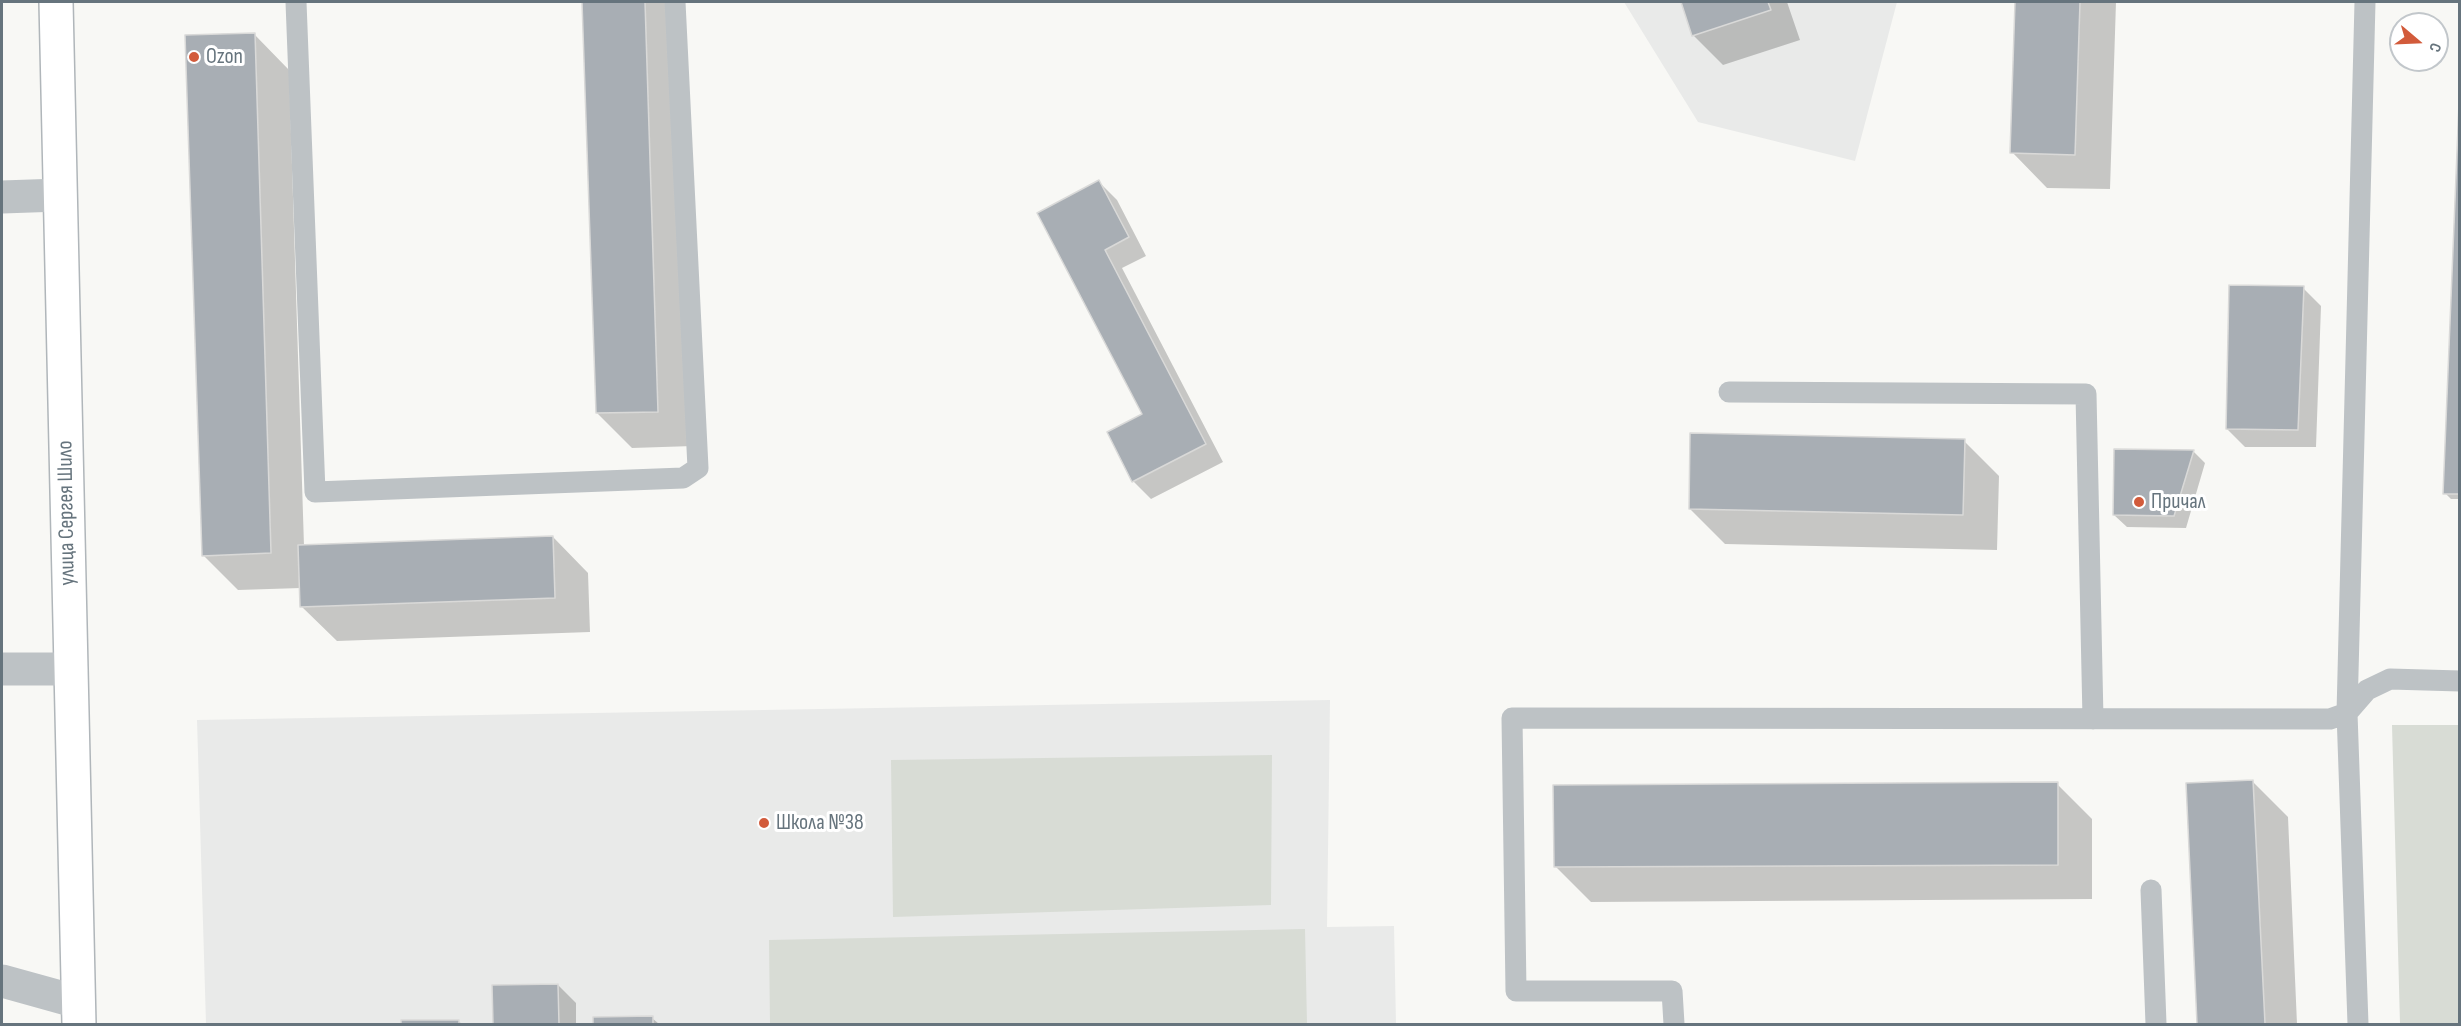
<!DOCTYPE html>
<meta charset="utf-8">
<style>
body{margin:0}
#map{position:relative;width:2461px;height:1026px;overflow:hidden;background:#f8f8f5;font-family:"Sofia Sans Condensed",sans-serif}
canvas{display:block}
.frame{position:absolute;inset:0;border:3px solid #66747d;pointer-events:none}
.north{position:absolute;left:2389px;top:12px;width:60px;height:60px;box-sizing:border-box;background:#fff;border:2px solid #c2c7cb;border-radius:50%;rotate:109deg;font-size:16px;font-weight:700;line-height:24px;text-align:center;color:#66747d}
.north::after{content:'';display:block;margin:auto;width:21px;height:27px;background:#d25b3b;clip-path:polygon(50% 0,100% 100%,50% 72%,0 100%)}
</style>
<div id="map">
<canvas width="2461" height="1026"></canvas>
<div class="frame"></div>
<div class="north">С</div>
</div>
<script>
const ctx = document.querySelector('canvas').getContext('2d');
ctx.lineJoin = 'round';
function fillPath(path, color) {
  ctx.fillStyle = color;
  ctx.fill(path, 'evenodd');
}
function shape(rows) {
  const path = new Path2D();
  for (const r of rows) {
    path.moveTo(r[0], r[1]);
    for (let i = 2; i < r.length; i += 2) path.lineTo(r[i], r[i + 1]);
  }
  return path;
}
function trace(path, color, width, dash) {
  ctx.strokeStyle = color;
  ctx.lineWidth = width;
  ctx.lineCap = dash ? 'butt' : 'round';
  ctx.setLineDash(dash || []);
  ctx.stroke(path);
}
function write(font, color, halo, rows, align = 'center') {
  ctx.font = font + ' "Sofia Sans Condensed",sans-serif';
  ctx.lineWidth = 6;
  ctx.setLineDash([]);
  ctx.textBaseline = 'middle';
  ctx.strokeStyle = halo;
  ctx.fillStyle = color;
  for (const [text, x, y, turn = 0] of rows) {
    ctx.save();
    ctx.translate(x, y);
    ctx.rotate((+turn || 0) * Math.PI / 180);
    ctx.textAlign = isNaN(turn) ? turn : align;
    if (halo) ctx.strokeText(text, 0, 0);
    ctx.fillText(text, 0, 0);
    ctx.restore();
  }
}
fillPath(shape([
 [1624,2,1897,2,1855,161,1698,122],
 [1330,700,1327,927,1394,926,1396,1024,206,1024,197,720]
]), '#e9eae9');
fillPath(shape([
 [2392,725,2459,725,2459,1024,2400,1024],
 [1272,755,1271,905,893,917,891,760],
 [1305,929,1307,1024,770,1024,769,940]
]), '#d8dcd5');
fillPath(shape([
 [584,2,679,2,693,446,632,448,597,413],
 [1682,2,1787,2,1800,40,1723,65,1693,35],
 [2017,2,2116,2,2110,189,2047,188,2012,152],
 [254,34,289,70,304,546,553,537,588,573,590,632,337,641,301,606,301,588,238,590,203,555],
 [2460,116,2460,499,2451,499,2445,493],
 [1099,182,1117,200,1146,256,1122,268,1223,462,1151,499,1133,481,1144,415,1039,213],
 [2303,288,2321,306,2316,447,2245,447,2227,429],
 [1964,441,1999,476,1997,550,1725,544,1690,509],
 [2193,451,2205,463,2186,528,2127,527,2114,515],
 [2252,781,2288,817,2297,1024,2199,1024,2187,785],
 [2057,784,2092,819,2092,899,1591,902,1556,867],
 [558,985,576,1003,576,1024,494,1024,494,986],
 [652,1018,659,1024,595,1024,595,1019],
 [458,1021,462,1024,403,1024,403,1022]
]), '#0003');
const building = shape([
 [582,2,645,2,658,412,596,413,582,2],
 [1681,2,1768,2,1771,10,1692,36,1681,2],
 [2015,2,2080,2,2075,155,2010,153,2015,2],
 [255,33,271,553,202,556,185,35,255,33],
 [2460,78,2460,494,2443,494,2460,78],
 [1099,180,1129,237,1105,250,1206,444,1132,482,1107,432,1142,414,1037,213,1099,180],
 [2229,285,2304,286,2298,430,2226,429,2229,285],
 [1690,433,1965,439,1963,515,1689,509,1690,433],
 [2114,449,2194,450,2174,516,2113,515,2114,449],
 [553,536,555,598,300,607,298,545,553,536],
 [2253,780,2265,1024,2197,1024,2186,783,2253,780],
 [2058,782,2058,865,1554,867,1553,785,2058,782],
 [558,984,559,1024,493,1024,492,985,558,984],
 [653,1016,653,1024,593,1024,593,1017,653,1016],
 [401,1020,459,1020,459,1024,401,1024,401,1020]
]);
fillPath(building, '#a8aeb4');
trace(building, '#d9d9d8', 1.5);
const secondary = shape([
 [56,2,79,1024]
]);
trace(secondary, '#b0b6ba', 36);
trace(shape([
 [296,2,315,492,683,478,698,468,675,2],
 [1729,392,2086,394,2093,719],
 [2151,890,2156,1024],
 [1674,1024,1672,991,1516,991,1512,718,2330,719,2347,713,2367,690,2390,679,2460,681],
 [2358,1024,2347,713,2365,2]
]), '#bdc2c5', 21);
trace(shape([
 [2,197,60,195],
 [2,669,71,669],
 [2,981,78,1002]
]), '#bdc2c5', 33);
trace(secondary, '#fff', 33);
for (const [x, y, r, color] of [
 [194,57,6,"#d25b3b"],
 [2139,502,6,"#d25b3b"],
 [764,823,6,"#d25b3b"]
]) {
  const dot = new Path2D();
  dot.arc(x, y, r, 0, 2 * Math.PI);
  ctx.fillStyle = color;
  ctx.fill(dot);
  trace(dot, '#fff', 2);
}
write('22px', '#66747d', '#fff', [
 ["Ozon",206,57],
 ["Причал",2151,502],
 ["Школа №38",776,823]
], 'left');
write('22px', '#66747d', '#fff', [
 ["улица Сергея Шило",67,513,-91]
]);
</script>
